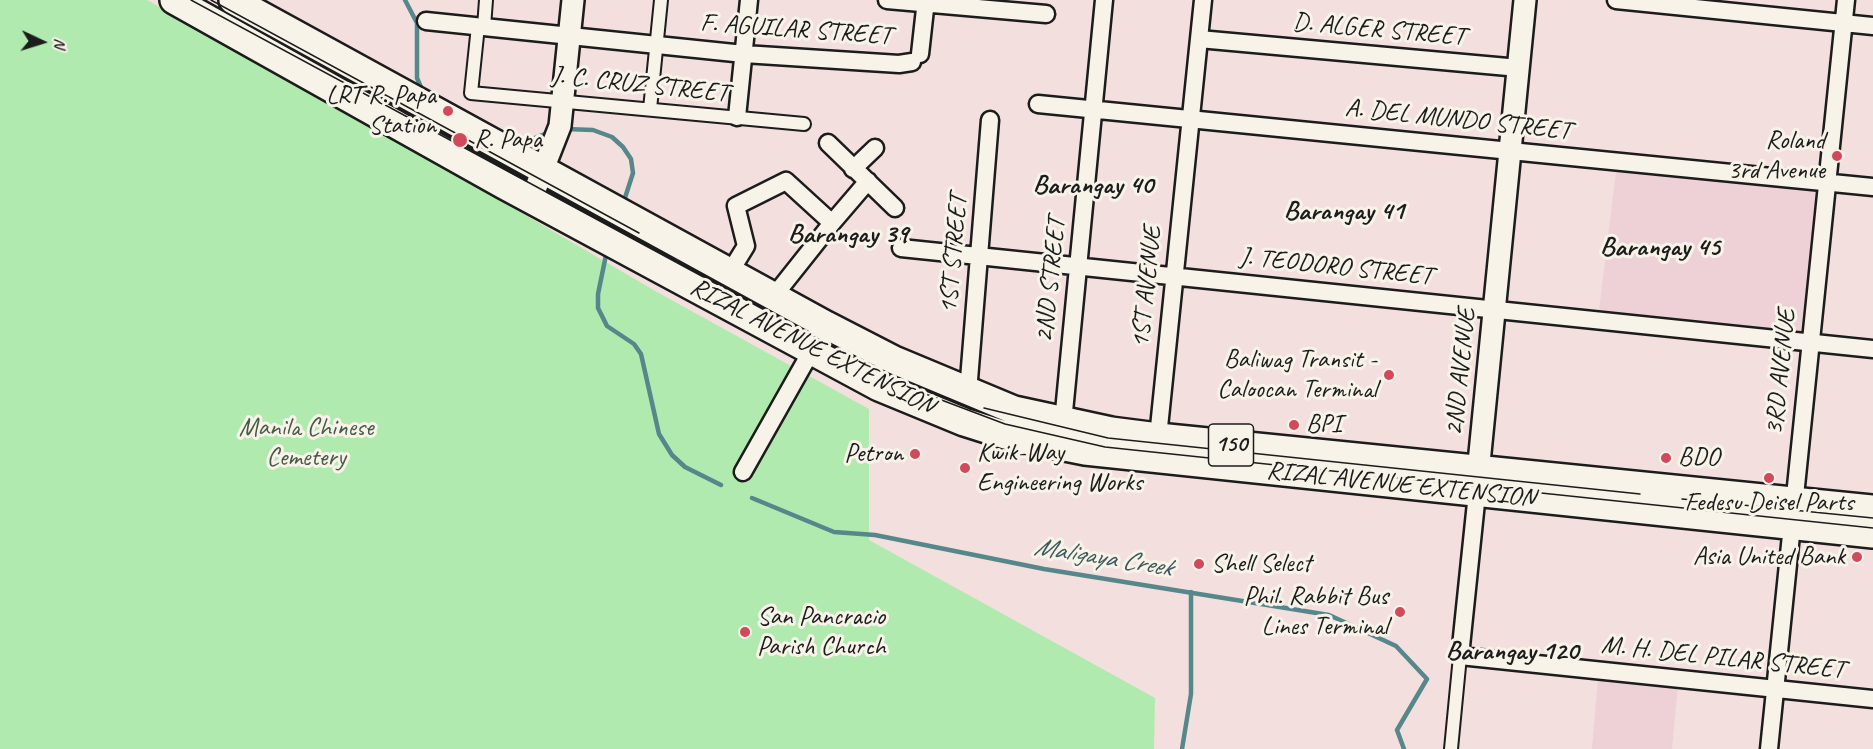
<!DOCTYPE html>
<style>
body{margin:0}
#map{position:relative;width:1873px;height:749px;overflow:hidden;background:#f2dfde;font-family:Caveat,sans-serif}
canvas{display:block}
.north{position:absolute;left:12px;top:12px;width:60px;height:60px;-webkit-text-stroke:4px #f7f3e8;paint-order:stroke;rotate:94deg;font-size:16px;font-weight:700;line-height:24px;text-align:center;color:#1c1c1c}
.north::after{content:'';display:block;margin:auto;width:21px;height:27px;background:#1c1c1c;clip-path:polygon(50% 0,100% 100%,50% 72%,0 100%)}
</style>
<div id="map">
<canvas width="1873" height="749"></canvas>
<div class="north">N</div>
</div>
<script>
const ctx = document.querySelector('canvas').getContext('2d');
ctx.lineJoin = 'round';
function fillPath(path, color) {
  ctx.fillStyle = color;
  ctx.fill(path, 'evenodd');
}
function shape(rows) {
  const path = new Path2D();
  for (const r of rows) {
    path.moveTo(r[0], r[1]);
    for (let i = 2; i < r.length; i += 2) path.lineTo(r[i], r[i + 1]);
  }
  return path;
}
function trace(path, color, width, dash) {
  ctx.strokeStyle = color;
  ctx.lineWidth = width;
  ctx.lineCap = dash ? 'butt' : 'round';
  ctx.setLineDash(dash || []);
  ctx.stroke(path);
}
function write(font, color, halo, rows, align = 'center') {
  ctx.font = font + ' Caveat,sans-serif';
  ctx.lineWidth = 6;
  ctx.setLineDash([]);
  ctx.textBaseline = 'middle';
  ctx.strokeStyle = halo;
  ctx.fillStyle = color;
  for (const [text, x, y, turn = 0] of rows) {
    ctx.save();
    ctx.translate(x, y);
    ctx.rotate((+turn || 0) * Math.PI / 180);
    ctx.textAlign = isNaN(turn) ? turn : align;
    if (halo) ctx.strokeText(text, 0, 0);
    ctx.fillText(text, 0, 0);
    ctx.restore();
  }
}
fillPath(shape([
 [1616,172,1820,191,1803,335,1599,310],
 [1598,678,1678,685,1672,749,1592,749]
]), '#eed1d7');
fillPath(shape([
 [0,0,147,0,342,108,657,292,869,409,869,540,1155,698,1154,749,0,749]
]), '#b0eaaf');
trace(shape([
 [405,0,417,23,417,78,423,92],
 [566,129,593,130,612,137,623,147,631,159,633,173,623,204],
 [519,144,550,132],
 [606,255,598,294,598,308,607,326,634,344,641,354,659,434,672,455,685,467,721,485],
 [752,498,834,532,875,535,1044,569,1329,615,1396,646,1427,679,1397,730,1404,749],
 [1182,749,1191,694,1191,592]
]), '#56878a', 4.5);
const pedestrian = shape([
 [478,26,471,93,804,124],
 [484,27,486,0],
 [650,109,661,0],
 [1451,749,1460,656]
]);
const minor = shape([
 [887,0,1046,14],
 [1616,0,1873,26],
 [426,21,744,54,899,64,912,62],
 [1199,39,1519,68],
 [920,54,926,0],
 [1038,104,1873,187],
 [737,117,749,0],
 [828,143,895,208],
 [853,169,875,148],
 [832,223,868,181],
 [901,248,1873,349],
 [730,272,746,246,736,206,786,181,832,223,774,296],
 [968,392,990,120],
 [1063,422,1104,0],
 [1158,437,1203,0],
 [743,472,826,325],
 [1477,493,1460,656,1873,699],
 [1769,749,1846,0]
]);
const tertiary = shape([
 [531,200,560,126,573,0],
 [1477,483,1525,0]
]);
const primary = shape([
 [174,0,504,185,879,387,964,422,1005,435,1085,451,1873,534],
 [233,0,826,325,894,360,1014,410,1111,431,1158,437,1873,509]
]);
trace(pedestrian, '#1c1c1c', 16);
trace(minor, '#1c1c1c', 21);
trace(tertiary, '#1c1c1c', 26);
trace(primary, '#1c1c1c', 32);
trace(pedestrian, '#f7f3e8', 12);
trace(minor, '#f7f3e8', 16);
trace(tertiary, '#f7f3e8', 21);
trace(primary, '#f7f3e8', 27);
trace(shape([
 [191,0,907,387,1005,424,1105,447,1873,528],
 [211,0,639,233],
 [984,408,1108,438,1640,494],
 [1682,499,1873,518]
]), '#1c1c1c', 1.5);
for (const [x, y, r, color] of [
 [448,111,6,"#d1495b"],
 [460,140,8,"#d1495b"],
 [1837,156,6,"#d1495b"],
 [1389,375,6,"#d1495b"],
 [1294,425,6,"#d1495b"],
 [915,454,6,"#d1495b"],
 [1666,458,6,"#d1495b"],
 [965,468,6,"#d1495b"],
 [1769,478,6,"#d1495b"],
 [1857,557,6,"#d1495b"],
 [1199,564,6,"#d1495b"],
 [1400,612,6,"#d1495b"],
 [745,632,6,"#d1495b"]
]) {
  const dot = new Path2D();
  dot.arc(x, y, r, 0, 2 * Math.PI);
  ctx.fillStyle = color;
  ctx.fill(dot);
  trace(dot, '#f7f3e8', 2);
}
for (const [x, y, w] of [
 [1231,445,45]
]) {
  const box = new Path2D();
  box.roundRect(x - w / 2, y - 21, w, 42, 4.5);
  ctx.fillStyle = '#f7f3e8';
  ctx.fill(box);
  trace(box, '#1c1c1c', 1.5);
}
write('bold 24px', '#1c1c1c', null, [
 ["150",1231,445]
]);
write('26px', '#1c1c1c', '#f7f3e8', [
 ["F. AGUILAR STREET",796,30,4],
 ["D. ALGER STREET",1379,30,5],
 ["J. C. CRUZ STREET",640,85,6],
 ["A. DEL MUNDO STREET",1458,120,6],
 ["1ST STREET",954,254,-85],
 ["J. TEODORO STREET",1336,267,6],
 ["2ND STREET",1051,280,-84],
 ["1ST AVENUE",1147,287,-84],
 ["RIZAL AVENUE EXTENSION",812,347,27],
 ["2ND AVENUE",1461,372,-84],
 ["3RD AVENUE",1781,372,-84],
 ["RIZAL AVENUE EXTENSION",1401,485,6],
 ["M. H. DEL PILAR STREET",1723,658,6]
]);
write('26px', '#1c1c1c', '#f7f3e8', [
 ["LRT R. Papa",436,96],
 ["Station",436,126],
 ["R. Papa",474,140,"left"],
 ["Roland",1825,141],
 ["3rd Avenue",1825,171],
 ["Baliwag Transit -",1377,360],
 ["Caloocan Terminal",1377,390],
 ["BPI",1306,425,"left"],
 ["Kwik-Way",977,453,"left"],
 ["Engineering Works",977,483,"left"],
 ["Petron",903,454],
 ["BDO",1678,458,"left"],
 ["Fedesu Deisel Parts",1769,503,"center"],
 ["Asia United Bank",1845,557],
 ["Shell Select",1211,564,"left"],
 ["Phil. Rabbit Bus",1388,597],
 ["Lines Terminal",1388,627],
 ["San Pancracio",757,617,"left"],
 ["Parish Church",757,647,"left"]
], 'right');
write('26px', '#485a48', '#f7f3e8', [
 ["Manila Chinese",306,428],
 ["Cemetery",306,458]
]);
write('bold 27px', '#1c1c1c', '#f7f3e8', [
 ["Barangay 40",1093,186],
 ["Barangay 41",1344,212],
 ["Barangay 39",848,235],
 ["Barangay 45",1660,248],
 ["Barangay 120",1512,652]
]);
write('italic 27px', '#3e5a5c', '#f7f3e8', [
 ["Maligaya Creek",1103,558,9]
]);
</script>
